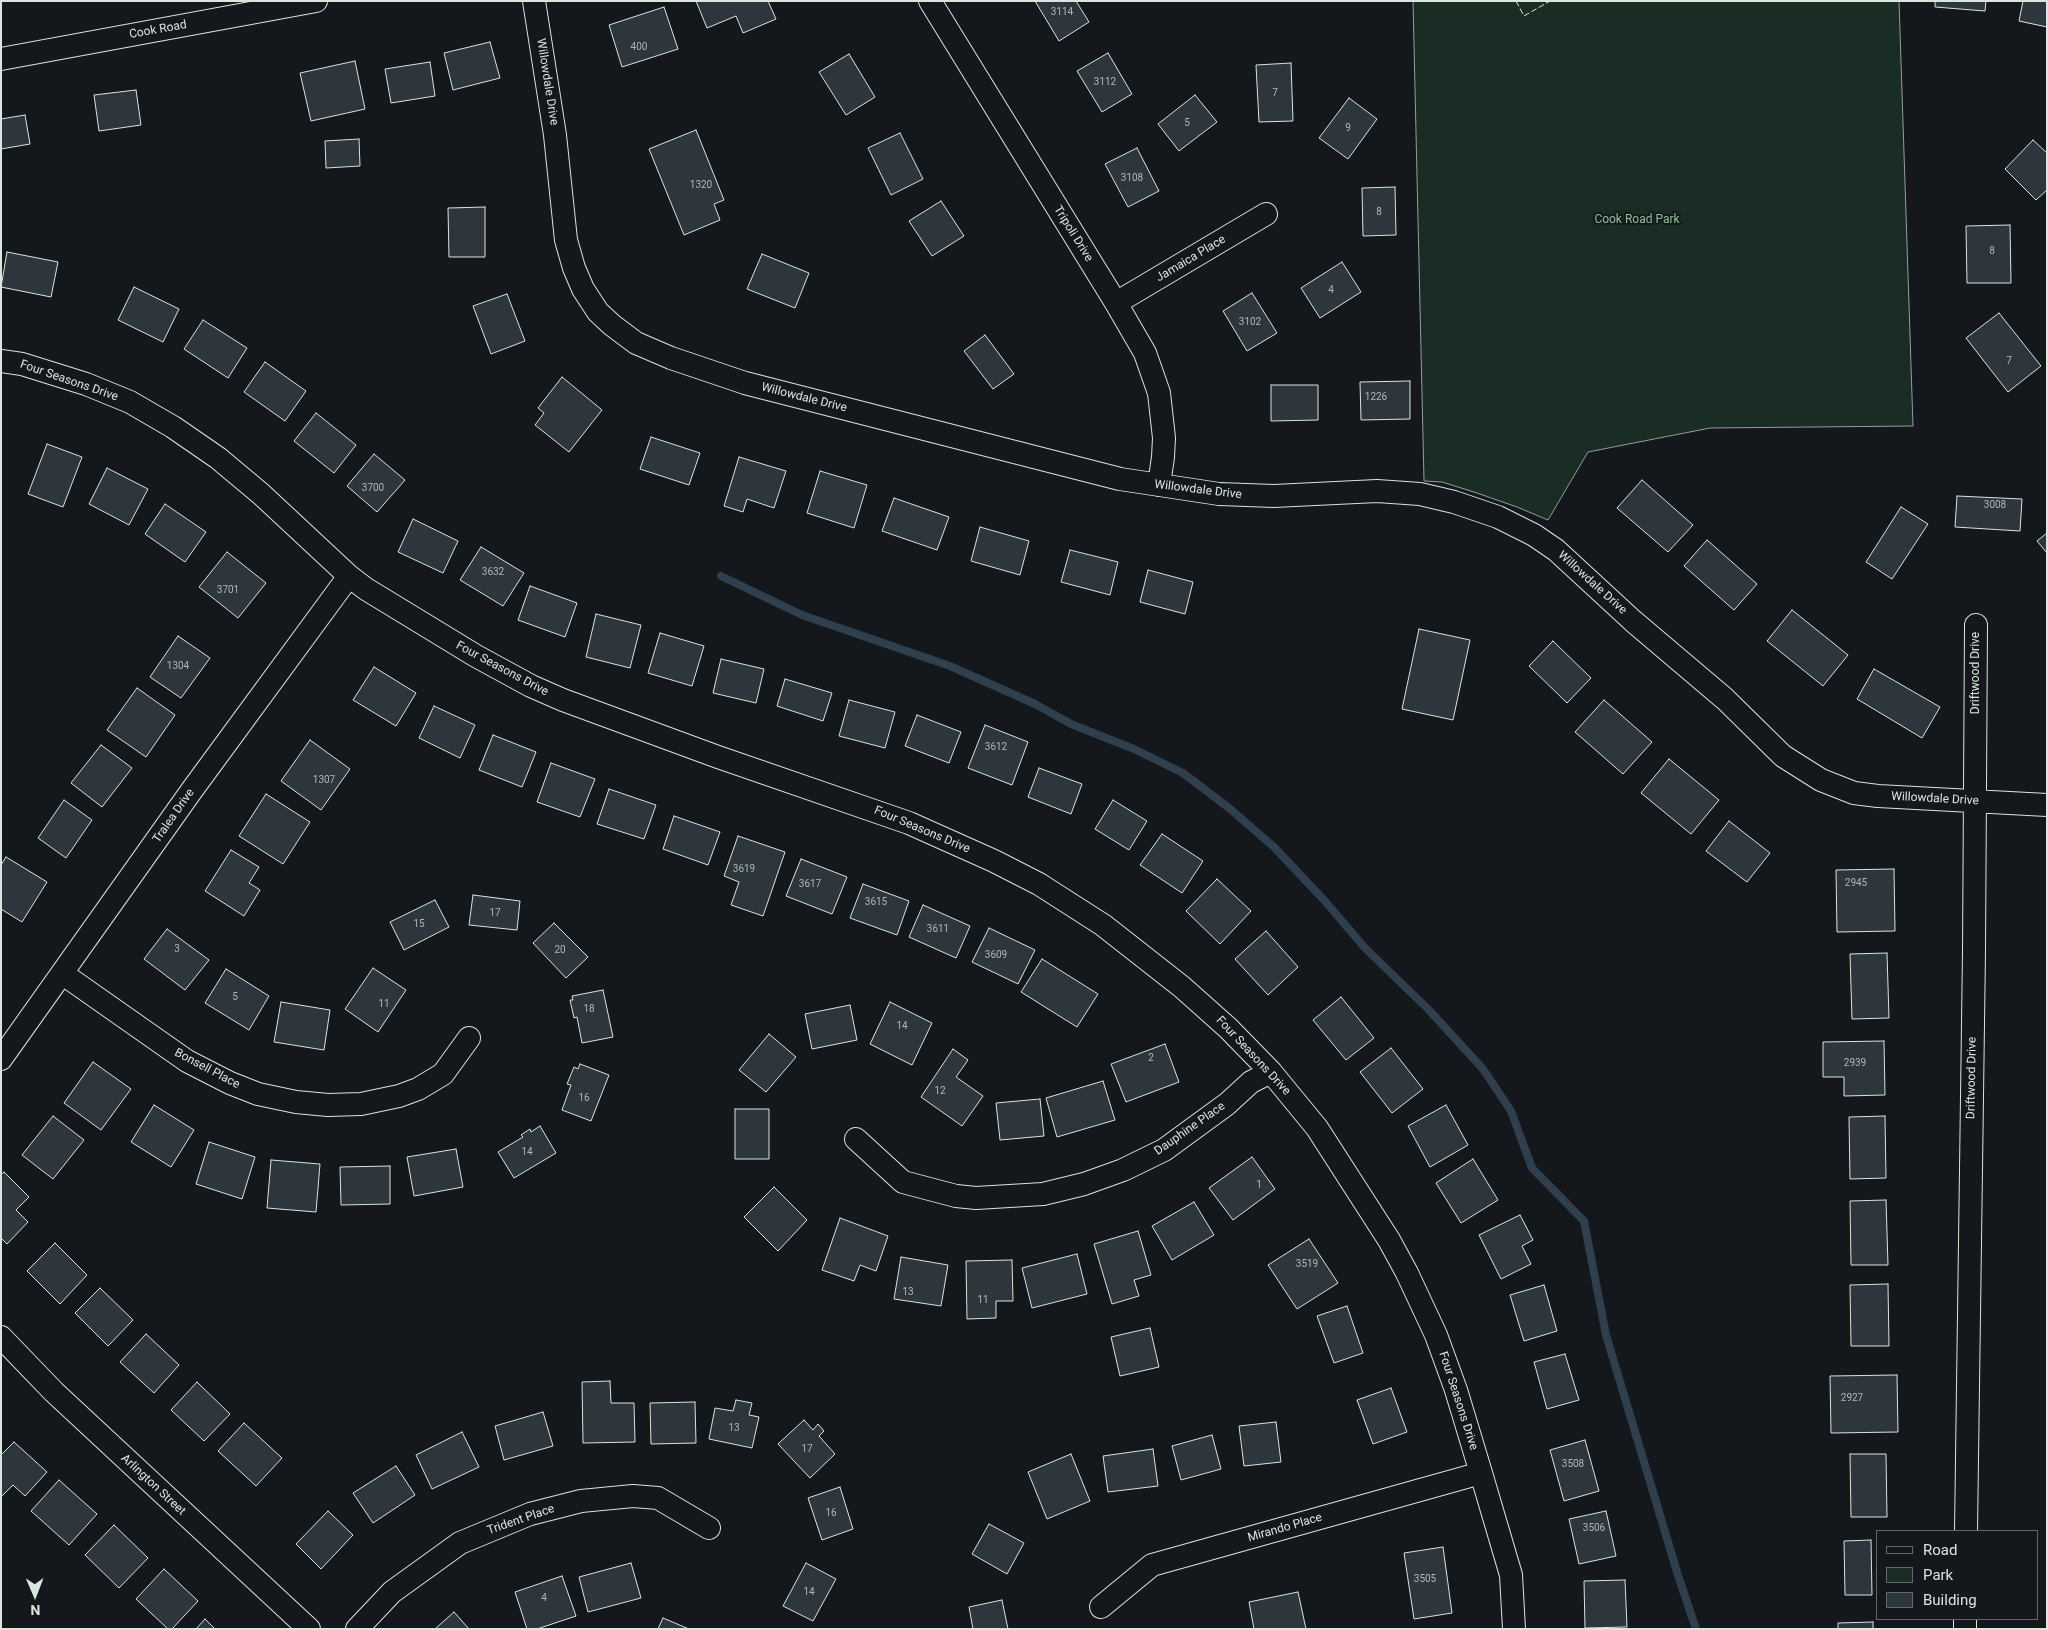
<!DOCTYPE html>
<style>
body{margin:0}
#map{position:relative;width:2048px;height:1630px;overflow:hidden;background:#14181c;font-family:Roboto,sans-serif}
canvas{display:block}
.frame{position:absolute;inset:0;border:2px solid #d8e6dc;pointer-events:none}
.legend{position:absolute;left:1876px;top:1530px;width:162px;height:90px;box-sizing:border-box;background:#14181c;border:1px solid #626a69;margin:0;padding:6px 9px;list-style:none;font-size:15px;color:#d8e6dc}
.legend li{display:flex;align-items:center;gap:10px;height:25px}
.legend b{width:25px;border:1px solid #626a69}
.north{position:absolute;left:10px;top:1570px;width:50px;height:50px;-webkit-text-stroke:4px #14181c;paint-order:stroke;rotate:179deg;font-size:14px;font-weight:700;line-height:20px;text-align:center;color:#d8e6dc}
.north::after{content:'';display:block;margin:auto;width:18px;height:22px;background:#d8e6dc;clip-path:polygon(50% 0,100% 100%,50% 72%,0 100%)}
</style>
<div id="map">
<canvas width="2048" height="1630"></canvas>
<div class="frame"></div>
<ul class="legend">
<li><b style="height:6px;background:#14181c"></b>Road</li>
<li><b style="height:14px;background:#1a2d24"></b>Park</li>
<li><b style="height:14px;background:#2c363c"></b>Building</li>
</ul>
<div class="north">N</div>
</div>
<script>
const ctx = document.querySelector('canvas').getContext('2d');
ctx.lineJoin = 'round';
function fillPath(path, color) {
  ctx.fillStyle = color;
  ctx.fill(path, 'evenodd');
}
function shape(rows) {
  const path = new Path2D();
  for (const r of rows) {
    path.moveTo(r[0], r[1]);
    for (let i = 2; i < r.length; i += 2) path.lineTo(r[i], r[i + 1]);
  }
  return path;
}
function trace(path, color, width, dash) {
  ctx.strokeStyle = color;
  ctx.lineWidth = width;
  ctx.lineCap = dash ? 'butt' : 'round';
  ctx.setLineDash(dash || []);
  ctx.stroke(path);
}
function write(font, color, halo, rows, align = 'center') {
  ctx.font = font + ' Roboto,sans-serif';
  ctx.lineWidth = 4;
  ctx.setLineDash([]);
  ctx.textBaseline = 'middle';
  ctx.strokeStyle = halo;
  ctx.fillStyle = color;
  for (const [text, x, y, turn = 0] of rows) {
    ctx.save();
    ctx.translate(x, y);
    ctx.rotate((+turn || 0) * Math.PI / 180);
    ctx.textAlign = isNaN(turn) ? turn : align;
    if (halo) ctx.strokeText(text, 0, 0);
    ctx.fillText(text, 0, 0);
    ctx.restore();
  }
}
const green = shape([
 [1413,1,1899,1,1913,426,1710,428,1588,452,1548,520,1517,507,1477,493,1442,482,1424,481,1413,1]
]);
fillPath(green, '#1a2d24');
trace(green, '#939e99', 1);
trace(shape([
 [721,576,802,615,950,666,1035,704,1071,724,1134,749,1183,773,1229,808,1274,847,1324,900,1365,948,1429,1010,1483,1069,1511,1111,1532,1168,1584,1221,1606,1335,1677,1572,1696,1629]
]), '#2f3f4d', 8);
const building = shape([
 [696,1,768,1,776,19,743,33,736,16,707,28,696,1],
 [1035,1,1076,1,1089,22,1059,41,1035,1],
 [1935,1,1986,1,1985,11,1935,7,1935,1],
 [2023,1,2047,1,2047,27,2019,21,2023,1],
 [664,7,678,49,622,67,609,25,664,7],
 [490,42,500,78,453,90,444,53,490,42],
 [1108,53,1132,94,1102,112,1077,71,1108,53],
 [849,54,875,97,846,115,819,72,849,54],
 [355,61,365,109,311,121,300,73,355,61],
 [430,62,435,96,391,103,385,69,430,62],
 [1291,63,1293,121,1259,122,1256,65,1291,63],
 [136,90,141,125,99,131,94,95,136,90],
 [1195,95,1217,122,1179,151,1158,124,1195,95],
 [1349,98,1377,119,1348,159,1319,138,1349,98],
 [25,115,30,144,1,149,1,119,25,115],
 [696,130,724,200,714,204,720,220,684,235,649,149,696,130],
 [900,133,923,179,891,195,868,148,900,133],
 [359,139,360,166,326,168,325,141,359,139],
 [2033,140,2047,153,2047,190,2036,200,2005,169,2033,140],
 [1137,148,1159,191,1128,207,1105,164,1137,148],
 [1395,187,1396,235,1363,236,1362,188,1395,187],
 [941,201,964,236,932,256,909,221,941,201],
 [485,207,485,257,449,257,448,208,485,207],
 [2010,225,2011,283,1967,283,1966,226,2010,225],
 [7,252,58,262,51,297,1,287,7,252],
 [762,254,809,273,795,308,747,289,762,254],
 [1342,262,1361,292,1320,318,1301,288,1342,262],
 [134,287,179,309,163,342,118,320,134,287],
 [1252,293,1277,333,1247,351,1223,311,1252,293],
 [507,294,525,341,491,354,473,306,507,294],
 [1999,313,2041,366,2008,392,1966,338,1999,313],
 [203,320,247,348,228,378,184,349,203,320],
 [985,335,1014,374,993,389,964,351,985,335],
 [265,362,306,391,285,421,244,392,265,362],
 [562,377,602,410,569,452,535,425,544,413,538,408,562,377],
 [1410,381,1410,419,1361,420,1360,382,1410,381],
 [1271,385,1318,385,1318,420,1271,421,1271,385],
 [316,413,356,445,334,473,294,441,316,413],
 [651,437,700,453,689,485,640,469,651,437],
 [47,444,82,457,63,507,28,494,47,444],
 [374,454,405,480,377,512,347,486,374,454],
 [739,457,786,471,774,508,747,499,743,512,724,506,739,457],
 [107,468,148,489,129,525,89,504,107,468],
 [820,471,867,485,854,528,807,513,820,471],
 [1642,480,1693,525,1668,552,1617,508,1642,480],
 [1957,496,2022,499,2020,531,1955,527,1957,496],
 [894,498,949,517,937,550,882,531,894,498],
 [165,504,206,532,185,562,145,534,165,504],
 [1901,507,1928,524,1892,579,1866,562,1901,507],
 [413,519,458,541,443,573,398,552,413,519],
 [980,527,1029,541,1020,575,971,561,980,527],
 [2047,533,2047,553,2037,541,2047,533],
 [1707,540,1757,584,1734,610,1684,566,1707,540],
 [481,547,524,573,503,606,460,580,481,547],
 [1070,550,1118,562,1110,595,1061,582,1070,550],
 [227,552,266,583,238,618,199,587,227,552],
 [1148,570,1193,582,1185,614,1140,602,1148,570],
 [530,586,577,603,565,637,518,620,530,586],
 [1792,610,1848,655,1823,686,1767,641,1792,610],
 [596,614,641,625,630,668,586,657,596,614],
 [1419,629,1470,640,1453,720,1402,709,1419,629],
 [660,633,704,646,692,686,648,673,660,633],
 [178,636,210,658,181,698,150,677,178,636],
 [1553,641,1591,678,1567,703,1529,666,1553,641],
 [721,659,764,669,756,703,713,693,721,659],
 [374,667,416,693,396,726,353,700,374,667],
 [1874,669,1940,707,1922,738,1857,699,1874,669],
 [785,679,832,693,823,721,777,706,785,679],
 [137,688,175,715,146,757,107,730,137,688],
 [849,700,895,712,885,748,839,736,849,700],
 [1604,700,1652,742,1623,774,1575,732,1604,700],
 [434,706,475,725,460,758,419,738,434,706],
 [917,715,961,732,949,763,905,746,917,715],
 [985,725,1028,742,1012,785,968,768,985,725],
 [493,735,536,752,522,787,479,770,493,735],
 [310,740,350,769,321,810,281,781,310,740],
 [101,745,132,768,102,807,71,783,101,745],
 [1669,759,1719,800,1691,834,1641,793,1669,759],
 [551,763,595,779,580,817,537,802,551,763],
 [1039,768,1082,784,1071,814,1028,797,1039,768],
 [609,789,656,805,644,839,597,824,609,789],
 [266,794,310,822,283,864,239,836,266,794],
 [64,800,92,820,66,858,38,838,64,800],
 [1113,800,1147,821,1129,850,1095,829,1113,800],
 [674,816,720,832,708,865,663,849,674,816],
 [1729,821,1770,853,1747,882,1706,851,1729,821],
 [1162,834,1203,861,1182,893,1140,865,1162,834],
 [738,836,785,852,763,916,731,905,739,882,724,876,738,836],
 [231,850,259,867,249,883,260,890,244,916,205,891,231,850],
 [6,857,47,882,22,922,1,909,1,865,6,857],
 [801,859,847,877,832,914,786,896,801,859],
 [1894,869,1895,931,1837,932,1836,870,1894,869],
 [1217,879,1251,911,1220,944,1186,911,1217,879],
 [863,884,909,901,897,935,850,918,863,884],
 [473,895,520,901,517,930,469,925,473,895],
 [435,900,449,927,404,950,390,922,435,900],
 [923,905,970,926,956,958,909,937,923,905],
 [554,923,588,957,566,978,533,943,554,923],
 [989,928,1035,950,1018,984,972,962,989,928],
 [167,929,209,960,185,990,144,959,167,929],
 [1266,931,1298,967,1268,995,1235,959,1266,931],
 [1887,953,1889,1018,1852,1019,1850,954,1887,953],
 [1042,959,1098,994,1077,1027,1021,992,1042,959],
 [373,968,406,990,378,1032,345,1009,373,968],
 [226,969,269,996,249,1030,205,1003,226,969],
 [603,990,613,1037,582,1043,577,1017,574,1018,570,1000,573,1000,572,996,603,990],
 [1341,997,1374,1038,1346,1060,1313,1020,1341,997],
 [281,1002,330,1010,324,1050,274,1042,281,1002],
 [890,1002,932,1023,912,1065,870,1044,890,1002],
 [850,1005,857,1040,812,1049,805,1014,850,1005],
 [769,1034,796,1057,766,1092,739,1070,769,1034],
 [1884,1041,1885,1095,1844,1096,1844,1077,1823,1077,1823,1042,1884,1041],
 [1165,1044,1179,1082,1126,1102,1111,1064,1165,1044],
 [1391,1048,1423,1089,1392,1113,1360,1072,1391,1048],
 [953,1049,968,1060,956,1077,983,1096,962,1126,921,1097,953,1049],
 [93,1062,131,1089,101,1130,64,1103,93,1062],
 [580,1064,609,1075,591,1121,562,1110,571,1085,567,1084,574,1067,578,1069,580,1064],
 [1103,1081,1115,1120,1057,1137,1046,1098,1103,1081],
 [1040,1099,1044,1136,1000,1140,996,1103,1040,1099],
 [154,1105,194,1130,171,1167,131,1142,154,1105],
 [1446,1105,1468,1145,1430,1167,1408,1126,1446,1105],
 [735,1109,769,1109,769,1159,735,1159,735,1109],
 [53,1116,84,1140,53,1179,22,1155,53,1116],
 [1885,1116,1886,1178,1850,1179,1849,1117,1885,1116],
 [540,1126,556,1153,514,1178,498,1152,523,1137,521,1135,530,1129,531,1132,540,1126],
 [209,1142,255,1157,242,1199,196,1184,209,1142],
 [456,1149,463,1187,414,1196,407,1157,456,1149],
 [1252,1157,1275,1189,1233,1220,1209,1188,1252,1157],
 [1473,1159,1498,1200,1461,1223,1436,1183,1473,1159],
 [271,1160,320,1164,316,1212,267,1208,271,1160],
 [390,1166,390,1204,341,1205,340,1167,390,1166],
 [4,1172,29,1197,16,1210,28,1222,7,1244,1,1238,1,1175,4,1172],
 [774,1187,807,1220,778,1251,744,1217,774,1187],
 [1886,1200,1888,1265,1851,1265,1850,1201,1886,1200],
 [1194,1202,1214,1235,1172,1260,1152,1226,1194,1202],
 [1520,1215,1533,1240,1522,1246,1531,1264,1501,1279,1479,1235,1520,1215],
 [840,1218,888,1236,876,1271,860,1265,854,1281,822,1270,840,1218],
 [1138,1231,1151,1275,1134,1280,1139,1296,1112,1304,1094,1244,1138,1231],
 [1309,1239,1338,1283,1297,1309,1268,1265,1309,1239],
 [55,1243,87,1275,60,1304,27,1271,55,1243],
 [1077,1254,1087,1294,1032,1308,1022,1268,1077,1254],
 [901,1257,948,1265,941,1306,894,1299,901,1257],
 [1012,1260,1013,1301,996,1301,996,1318,967,1319,966,1261,1012,1260],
 [1888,1284,1889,1346,1851,1346,1850,1285,1888,1284],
 [1544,1285,1557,1331,1524,1341,1510,1295,1544,1285],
 [100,1288,133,1320,108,1346,75,1313,100,1288],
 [1347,1306,1363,1353,1334,1363,1317,1316,1347,1306],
 [1150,1328,1159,1367,1120,1376,1111,1337,1150,1328],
 [146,1334,179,1365,154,1393,120,1362,146,1334],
 [1565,1354,1579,1400,1547,1409,1534,1362,1565,1354],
 [1897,1375,1898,1432,1831,1433,1830,1376,1897,1375],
 [610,1381,611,1403,634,1403,635,1442,583,1443,582,1382,610,1381],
 [197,1382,230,1414,204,1441,171,1410,197,1382],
 [1391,1388,1407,1432,1373,1444,1357,1400,1391,1388],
 [736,1400,752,1403,749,1415,759,1417,752,1448,709,1439,715,1408,733,1411,736,1400],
 [695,1402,696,1443,651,1444,650,1403,695,1402],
 [543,1412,553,1446,504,1460,495,1426,543,1412],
 [804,1420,813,1430,818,1424,824,1431,819,1436,835,1454,810,1478,778,1444,804,1420],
 [1276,1422,1281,1462,1244,1466,1239,1426,1276,1422],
 [244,1423,282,1458,256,1486,218,1451,244,1423],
 [462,1432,479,1467,432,1489,416,1455,462,1432],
 [1212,1435,1221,1469,1181,1480,1172,1446,1212,1435],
 [1585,1440,1599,1491,1564,1501,1550,1450,1585,1440],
 [14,1442,47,1472,25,1496,13,1485,2,1496,1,1495,1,1455,14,1442],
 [1153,1449,1158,1486,1108,1492,1103,1456,1153,1449],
 [1071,1454,1090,1501,1047,1519,1028,1472,1071,1454],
 [1850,1454,1886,1454,1887,1517,1851,1517,1850,1454],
 [396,1466,415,1495,373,1523,353,1493,396,1466],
 [59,1480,97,1514,69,1545,31,1511,59,1480],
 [840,1487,853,1529,822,1540,808,1498,840,1487],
 [328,1511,353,1535,321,1569,296,1544,328,1511],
 [1606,1511,1616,1556,1579,1564,1569,1519,1606,1511],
 [989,1524,1024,1543,1007,1574,972,1554,989,1524],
 [114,1525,148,1558,119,1588,85,1555,114,1525],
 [1871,1540,1872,1595,1845,1595,1844,1541,1871,1540],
 [1443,1547,1452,1613,1414,1619,1404,1553,1443,1547],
 [631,1563,641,1598,588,1612,579,1577,631,1563],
 [806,1563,836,1579,813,1621,783,1606,806,1563],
 [164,1569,198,1601,172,1629,168,1629,136,1599,164,1569],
 [562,1576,576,1616,537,1629,527,1629,515,1592,562,1576],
 [1625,1580,1627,1627,1585,1628,1584,1581,1625,1580],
 [1298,1592,1306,1629,1254,1629,1249,1602,1298,1592],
 [1002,1600,1008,1629,973,1629,969,1607,1002,1600],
 [454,1612,469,1629,435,1629,454,1612],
 [663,1618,689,1629,658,1629,663,1618],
 [205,1619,215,1629,196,1629,205,1619],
 [1873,1622,1873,1629,1838,1629,1838,1623,1873,1622]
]);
fillPath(building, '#2c363c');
trace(building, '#d8e6dc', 1);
const street = shape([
 [534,1,555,135,566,240,574,268,583,289,598,312,612,325,636,343,671,358,745,383,1120,479,1219,494,1274,496,1377,491,1420,494,1454,502,1498,517,1534,535,1556,550,1633,621,1725,699,1783,756,1821,780,1854,793,1878,796,2047,805],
 [930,1,1116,303,1145,353,1159,393,1164,438,1163,457,1159,485],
 [1,59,316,1],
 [1116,303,1266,214],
 [1,361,22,364,86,384,130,402,173,427,218,458,261,494,349,576,366,589,476,656,531,686,563,700,718,757,909,823,994,861,1039,884,1103,925,1182,987,1228,1028,1271,1072,1317,1128,1389,1240,1407,1273,1436,1335,1456,1390,1481,1473,1511,1575,1514,1629],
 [63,974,187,1061,230,1083,258,1094,296,1102,328,1105,361,1104,399,1096,418,1089,443,1074,469,1038],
 [1,1059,192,790,349,576],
 [856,1139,903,1182,956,1196,976,1198,1043,1194,1084,1184,1123,1170,1164,1150,1227,1104,1251,1082,1271,1072],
 [1,1337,54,1392,309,1629],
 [1966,1531,1974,951,1976,625],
 [1101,1607,1152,1565,1481,1473],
 [357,1629,392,1592,460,1543,530,1514,581,1501,633,1496,658,1498,709,1528],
 [1965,1629,1965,1619]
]);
trace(street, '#d8e6dc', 24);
trace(street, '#14181c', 22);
trace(shape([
 [1516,1,1524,16,1550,1]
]), '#d8e6dc', 1, [6, 2.5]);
write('10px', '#adbab4', null, [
 ["3114",1062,12],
 ["400",639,47],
 ["3112",1105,82],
 ["7",1275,93],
 ["5",1187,123],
 ["9",1348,128],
 ["3108",1132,178],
 ["1320",701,185],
 ["8",1379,212],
 ["8",1992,251],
 ["4",1331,290],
 ["3102",1250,322],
 ["7",2009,361],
 ["1226",1376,397],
 ["3700",373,488],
 ["3008",1995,505],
 ["3632",493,572],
 ["3701",228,590],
 ["1304",178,666],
 ["3612",996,747],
 ["1307",324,780],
 ["3619",744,869],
 ["2945",1856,883],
 ["3617",810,884],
 ["3615",876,902],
 ["17",495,913],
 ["15",419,924],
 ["3611",938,929],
 ["3",177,949],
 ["20",560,950],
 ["3609",996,955],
 ["5",235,997],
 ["11",384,1004],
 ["18",589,1009],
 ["14",902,1026],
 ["2",1151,1058],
 ["2939",1855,1063],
 ["12",940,1091],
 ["16",584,1098],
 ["14",527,1152],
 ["1",1259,1185],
 ["3519",1307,1264],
 ["13",908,1292],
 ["11",983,1300],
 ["2927",1852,1398],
 ["13",734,1428],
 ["17",807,1449],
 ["3508",1573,1464],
 ["16",831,1513],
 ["3506",1594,1528],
 ["3505",1425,1579],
 ["14",809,1592],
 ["4",544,1598]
]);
write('12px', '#d8e6dc', '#14181c', [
 ["Cook Road",158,30,-10],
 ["Willowdale Drive",547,82,81],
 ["Tripoli Drive",1073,234,58],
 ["Jamaica Place",1191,259,-31],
 ["Four Seasons Drive",69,381,19],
 ["Willowdale Drive",804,398,14],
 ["Willowdale Drive",1198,490,7],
 ["Willowdale Drive",1592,583,42],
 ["Four Seasons Drive",502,669,28],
 ["Driftwood Drive",1976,673,-90],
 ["Willowdale Drive",1935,799,3],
 ["Tralea Drive",174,816,-55],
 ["Four Seasons Drive",922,830,23],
 ["Four Seasons Drive",1253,1056,47],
 ["Bonsell Place",207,1069,28],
 ["Driftwood Drive",1972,1078,-89],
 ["Dauphine Place",1190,1129,-35],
 ["Four Seasons Drive",1458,1401,72],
 ["Arlington Street",153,1485,43],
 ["Trident Place",521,1520,-19],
 ["Mirando Place",1285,1528,-16]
]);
write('12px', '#8ac095', '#14181c', [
 ["Cook Road Park",1637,220]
]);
</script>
